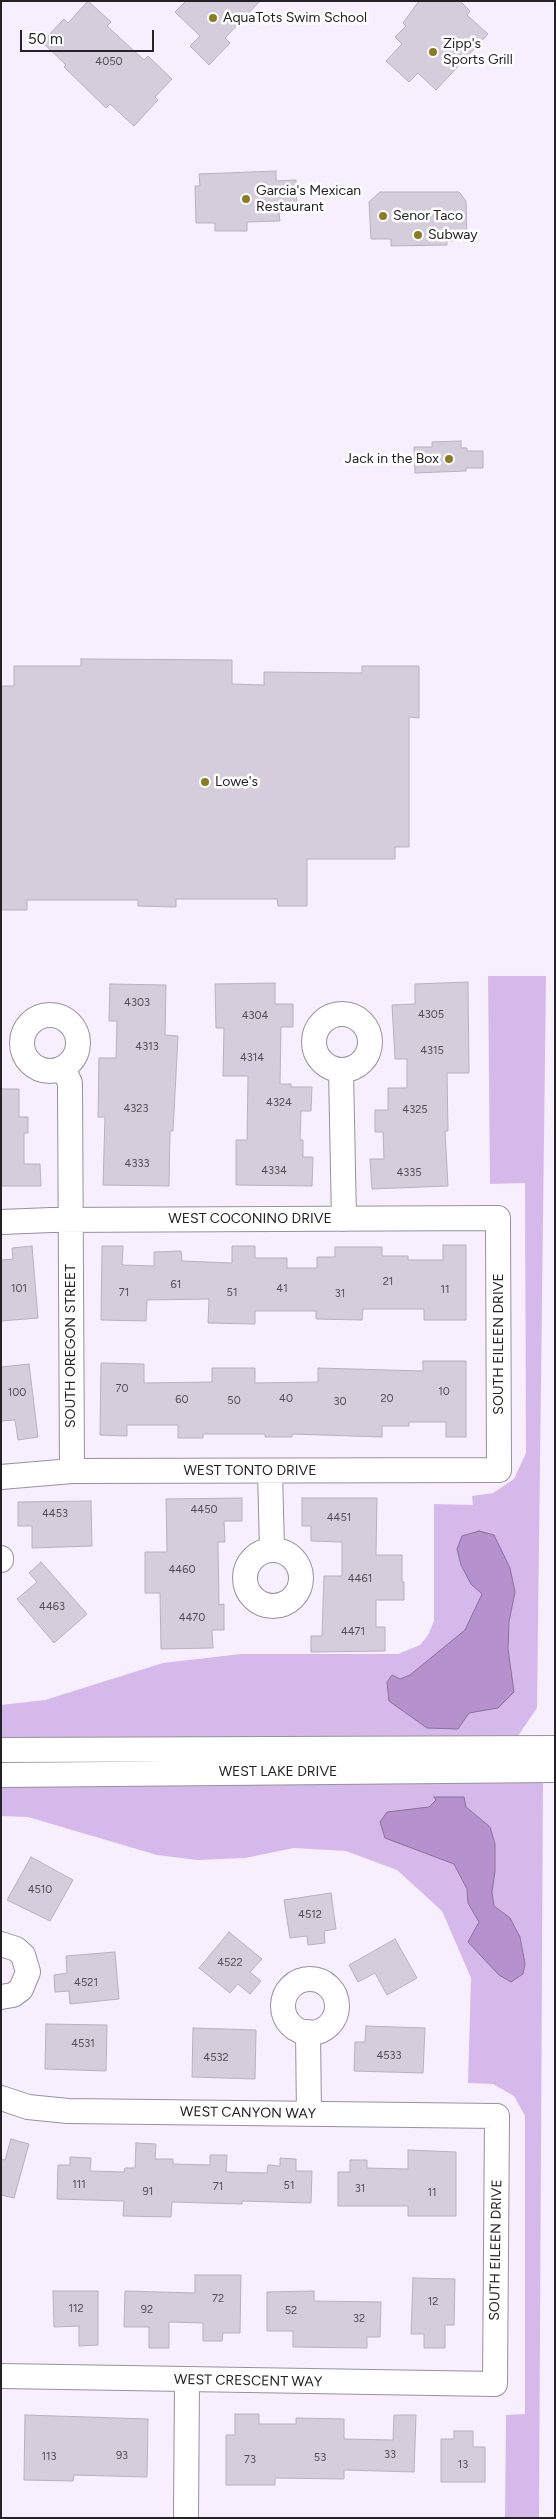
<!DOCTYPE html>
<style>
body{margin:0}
#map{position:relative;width:556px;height:2519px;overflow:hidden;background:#f7effe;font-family:Figtree,sans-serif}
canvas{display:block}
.frame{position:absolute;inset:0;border:2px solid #252227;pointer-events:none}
.scale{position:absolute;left:20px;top:30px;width:134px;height:22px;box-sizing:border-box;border:2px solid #252227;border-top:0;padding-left:6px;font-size:15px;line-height:18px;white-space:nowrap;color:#252227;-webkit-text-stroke:4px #fff;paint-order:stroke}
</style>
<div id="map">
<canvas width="556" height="2519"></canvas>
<div class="frame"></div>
<div class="scale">50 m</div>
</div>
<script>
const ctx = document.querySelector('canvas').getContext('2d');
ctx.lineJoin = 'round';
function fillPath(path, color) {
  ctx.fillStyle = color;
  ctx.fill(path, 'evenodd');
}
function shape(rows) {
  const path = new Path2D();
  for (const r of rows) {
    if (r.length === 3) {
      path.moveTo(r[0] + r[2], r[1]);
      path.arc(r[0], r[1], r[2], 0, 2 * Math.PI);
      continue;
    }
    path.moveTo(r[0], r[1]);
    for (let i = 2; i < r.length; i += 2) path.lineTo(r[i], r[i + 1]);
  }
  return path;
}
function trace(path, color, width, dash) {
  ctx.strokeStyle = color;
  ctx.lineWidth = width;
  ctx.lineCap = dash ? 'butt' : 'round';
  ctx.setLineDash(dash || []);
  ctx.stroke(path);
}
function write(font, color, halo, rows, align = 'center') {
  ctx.font = font + ' Figtree,sans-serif';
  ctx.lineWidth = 5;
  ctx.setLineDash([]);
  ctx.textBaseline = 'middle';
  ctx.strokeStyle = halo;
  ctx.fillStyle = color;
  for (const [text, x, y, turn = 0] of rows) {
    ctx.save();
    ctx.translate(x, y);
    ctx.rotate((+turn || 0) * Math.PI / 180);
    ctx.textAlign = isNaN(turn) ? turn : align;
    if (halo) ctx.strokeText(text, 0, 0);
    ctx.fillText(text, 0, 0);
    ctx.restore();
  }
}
fillPath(shape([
 [488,976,546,976,537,1708,518,1736,1,1739,1,1705,45,1700,163,1663,241,1654,398,1654,420,1645,428,1635,434,1621,434,1504,473,1505,472,1496,493,1493,514,1479,526,1453,525,1183,490,1184],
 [543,1780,539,2518,505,2518,506,2415,525,2414,525,2116,514,2096,493,2084,468,2083,471,1978,442,1911,397,1870,346,1851,294,1848,245,1858,197,1860,157,1855,28,1817,1,1816,1,1787]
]), '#d6b9eb');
const water = shape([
 [479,1531,494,1535,510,1568,515,1592,509,1622,508,1649,514,1692,498,1708,469,1713,458,1729,427,1728,389,1701,387,1682,392,1675,400,1679,410,1675,465,1630,482,1594,471,1584,461,1565,457,1549,462,1536,479,1531],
 [434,1797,464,1797,466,1807,490,1827,495,1844,495,1871,492,1892,494,1906,510,1918,520,1937,525,1964,523,1974,511,1982,499,1975,468,1942,479,1922,468,1903,467,1889,454,1864,385,1838,380,1822,387,1812,429,1807,436,1800,434,1797]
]);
fillPath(water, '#b592cd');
trace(water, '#8a709b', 1);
const building = shape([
 [88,1,111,22,107,26,144,60,148,56,172,79,155,97,158,100,134,126,110,104,106,108,64,67,66,65,42,42,64,19,68,23,88,1],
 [186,1,260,1,225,38,230,43,209,65,190,46,200,36,175,12,186,1],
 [419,1,460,1,470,11,467,15,488,34,436,90,418,73,409,82,386,61,402,44,395,37,406,26,403,23,419,1],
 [276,171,276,181,296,180,297,212,279,213,280,221,247,222,247,231,215,231,215,223,196,223,195,186,200,186,199,174,276,171],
 [380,192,459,192,466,201,467,240,447,241,447,245,391,246,391,239,371,239,369,202,380,192],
 [461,441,461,448,467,448,467,451,483,451,483,468,466,468,466,471,415,473,414,447,432,447,432,442,461,441],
 [81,659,232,660,232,684,264,685,264,672,362,673,362,666,419,666,419,718,409,717,409,847,395,847,395,859,307,859,307,906,278,906,277,899,176,899,176,907,138,906,138,900,27,900,27,910,1,910,1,686,14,686,14,666,81,666,81,659],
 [468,982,469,1073,447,1073,448,1131,445,1131,448,1186,372,1189,370,1159,384,1159,383,1132,375,1132,375,1110,388,1110,388,1088,407,1088,407,1059,395,1059,392,1005,415,1004,415,984,468,982],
 [275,983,275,1004,293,1004,293,1027,281,1027,280,1084,291,1084,291,1087,312,1087,311,1111,301,1111,300,1140,303,1140,303,1157,313,1157,312,1186,236,1185,236,1140,247,1140,248,1076,223,1076,224,1028,216,1028,215,984,275,983],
 [110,984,166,985,165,1035,178,1036,173,1131,170,1131,169,1186,103,1185,105,1117,98,1117,99,1058,116,1058,117,1021,109,1021,110,984],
 [1,1089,19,1089,19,1117,28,1117,28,1133,24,1133,24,1164,40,1164,41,1186,1,1186,1,1089],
 [443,1245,466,1245,466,1320,424,1320,424,1309,363,1309,362,1320,316,1319,316,1311,255,1311,255,1324,208,1323,209,1299,147,1300,146,1321,101,1320,102,1246,123,1246,122,1265,154,1266,154,1252,181,1251,182,1261,232,1263,232,1246,255,1246,255,1258,287,1258,287,1268,317,1268,317,1257,335,1257,335,1247,382,1247,382,1256,408,1256,408,1260,443,1260,443,1245],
 [32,1246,38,1318,1,1321,1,1260,13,1259,12,1248,32,1246],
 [423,1361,466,1361,466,1437,446,1437,446,1422,409,1422,409,1426,382,1426,382,1437,292,1434,292,1437,265,1437,265,1434,203,1434,203,1438,178,1438,178,1425,127,1425,127,1436,100,1435,101,1363,144,1364,144,1383,212,1382,212,1368,255,1368,255,1383,318,1382,318,1368,423,1371,423,1361],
 [29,1364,38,1437,18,1440,15,1420,1,1421,1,1367,29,1364],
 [242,1498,242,1521,224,1521,225,1542,218,1542,219,1605,224,1604,224,1630,212,1630,213,1648,161,1649,160,1593,145,1593,145,1552,167,1552,166,1499,242,1498],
 [302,1498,377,1498,376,1555,402,1555,402,1582,404,1582,404,1600,376,1600,376,1627,385,1627,385,1651,311,1652,311,1636,322,1636,324,1576,342,1576,342,1542,311,1541,311,1526,302,1526,302,1498],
 [91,1501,92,1546,32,1548,32,1526,18,1526,18,1502,91,1501],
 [41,1562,87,1614,54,1643,17,1599,37,1582,29,1573,41,1562],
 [31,1857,73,1880,50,1921,7,1900,31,1857],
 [331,1893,336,1929,324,1931,325,1943,308,1945,307,1936,290,1938,284,1900,331,1893],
 [229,1932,262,1959,250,1972,261,1981,250,1994,238,1984,230,1993,199,1968,229,1932],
 [395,1939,417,1978,387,1995,375,1973,358,1982,349,1965,395,1939],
 [115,1952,119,1999,70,2004,69,1991,55,1992,54,1975,67,1973,66,1956,115,1952],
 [46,2024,107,2025,106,2071,45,2069,46,2024],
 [366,2026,425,2028,423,2073,354,2071,355,2042,365,2042,366,2026],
 [193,2028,256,2030,255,2079,192,2077,193,2028],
 [11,2139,29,2144,14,2198,1,2195,1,2159,5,2160,11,2139],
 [136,2143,156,2144,155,2159,173,2159,173,2164,210,2165,210,2155,227,2155,226,2172,267,2173,268,2165,280,2166,280,2158,296,2159,296,2171,312,2171,311,2203,242,2201,242,2204,172,2202,171,2217,123,2216,124,2201,57,2199,58,2165,70,2165,70,2157,91,2158,90,2171,124,2172,125,2168,135,2168,136,2143],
 [408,2150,456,2152,456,2216,408,2216,408,2206,338,2206,338,2172,350,2172,350,2160,367,2160,367,2168,408,2169,408,2150],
 [195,2275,241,2275,240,2333,223,2333,222,2341,203,2341,203,2323,169,2322,169,2348,149,2348,149,2327,124,2327,125,2291,195,2293,195,2275],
 [413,2278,455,2279,454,2325,445,2325,445,2348,424,2348,424,2334,411,2334,413,2278],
 [53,2291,98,2291,98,2345,79,2346,79,2326,54,2327,53,2291],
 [314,2291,314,2301,381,2302,380,2337,367,2337,367,2348,293,2347,293,2331,267,2331,267,2292,314,2291],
 [235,2414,259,2414,259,2424,296,2424,296,2418,344,2419,344,2439,393,2440,394,2415,416,2415,414,2472,344,2470,344,2479,275,2478,275,2485,226,2485,226,2435,235,2435,235,2414],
 [25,2415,148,2419,147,2477,74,2475,73,2481,24,2480,25,2415],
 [454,2431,473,2431,473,2447,485,2447,485,2482,441,2482,441,2439,454,2439,454,2431]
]);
fillPath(building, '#d5cddb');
trace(building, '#b8b0be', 1);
const minor = shape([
 [342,1042,28],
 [50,1043,28],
 [63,1068,70,1083,72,1471],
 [341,1070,344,1219],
 [1,1222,51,1220,498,1218,499,1470,72,1471,1,1477],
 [270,1471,272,1550],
 [273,1578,28],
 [1,1558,1,1560],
 [1,1750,555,1748],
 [1,1775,555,1770],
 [1,1944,16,1949,23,1955,28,1972,21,1989,13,1995,1,1997],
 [310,2006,27],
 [308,2032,309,2114],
 [1,2098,28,2107,68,2111,497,2116,495,2384,1,2376],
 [186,2518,187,2381]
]);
trace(minor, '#98909d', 26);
trace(minor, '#fff', 24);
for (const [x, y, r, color] of [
 [213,18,5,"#897c22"],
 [433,52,5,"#897c22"],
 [246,199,5,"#897c22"],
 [383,216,5,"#897c22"],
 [418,235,5,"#897c22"],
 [449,459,5,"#897c22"],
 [205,782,5,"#897c22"]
]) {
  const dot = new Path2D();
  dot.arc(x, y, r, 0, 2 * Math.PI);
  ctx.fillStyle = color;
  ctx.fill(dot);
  trace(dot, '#fff', 2);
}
write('11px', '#514d54', null, [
 ["4050",109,62],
 ["4303",137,1003],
 ["4305",431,1015],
 ["4304",255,1016],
 ["4313",147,1047],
 ["4315",432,1051],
 ["4314",252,1058],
 ["4324",279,1103],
 ["4323",136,1109],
 ["4325",415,1110],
 ["4333",137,1164],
 ["4334",274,1171],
 ["4335",409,1173],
 ["21",388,1282],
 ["61",176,1285],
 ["101",19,1289],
 ["41",282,1289],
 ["11",445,1290],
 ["71",124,1293],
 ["51",232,1293],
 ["31",340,1294],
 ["70",122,1389],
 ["10",444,1392],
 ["100",17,1393],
 ["40",286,1399],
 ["20",387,1399],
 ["60",182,1400],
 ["50",234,1401],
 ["30",340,1402],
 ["4450",204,1510],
 ["4453",55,1514],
 ["4451",339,1518],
 ["4460",182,1570],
 ["4461",360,1579],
 ["4463",52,1607],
 ["4470",192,1618],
 ["4471",353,1632],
 ["4510",40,1890],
 ["4512",310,1915],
 ["4522",230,1963],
 ["4521",86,1983],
 ["4531",83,2044],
 ["4533",389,2056],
 ["4532",216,2058],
 ["111",79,2185],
 ["51",289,2186],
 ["71",218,2187],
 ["31",360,2189],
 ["91",148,2192],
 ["11",432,2193],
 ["72",218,2299],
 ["12",433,2302],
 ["112",76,2309],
 ["92",147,2310],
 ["52",291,2311],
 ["32",359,2319],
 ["33",390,2455],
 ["93",122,2456],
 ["113",49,2457],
 ["53",320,2458],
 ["73",250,2460],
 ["13",463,2465]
]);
write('14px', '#252227', '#fff', [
 ["AquaTots Swim School",223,18],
 ["Zipp's",443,44],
 ["Sports Grill",443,60],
 ["Garcia's Mexican",256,191],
 ["Restaurant",256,207],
 ["Senor Taco",393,216],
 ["Subway",428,235],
 ["Jack in the Box",439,459,"right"],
 ["Lowe's",215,782]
], 'left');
write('14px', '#252227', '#fff', [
 ["WEST COCONINO DRIVE",250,1219],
 ["SOUTH EILEEN DRIVE",499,1344,-90],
 ["SOUTH OREGON STREET",71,1346,-90],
 ["WEST TONTO DRIVE",250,1471],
 ["WEST LAKE DRIVE",278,1772],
 ["WEST CANYON WAY",248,2113,1],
 ["SOUTH EILEEN DRIVE",496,2250,-89],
 ["WEST CRESCENT WAY",248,2381,1]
]);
</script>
